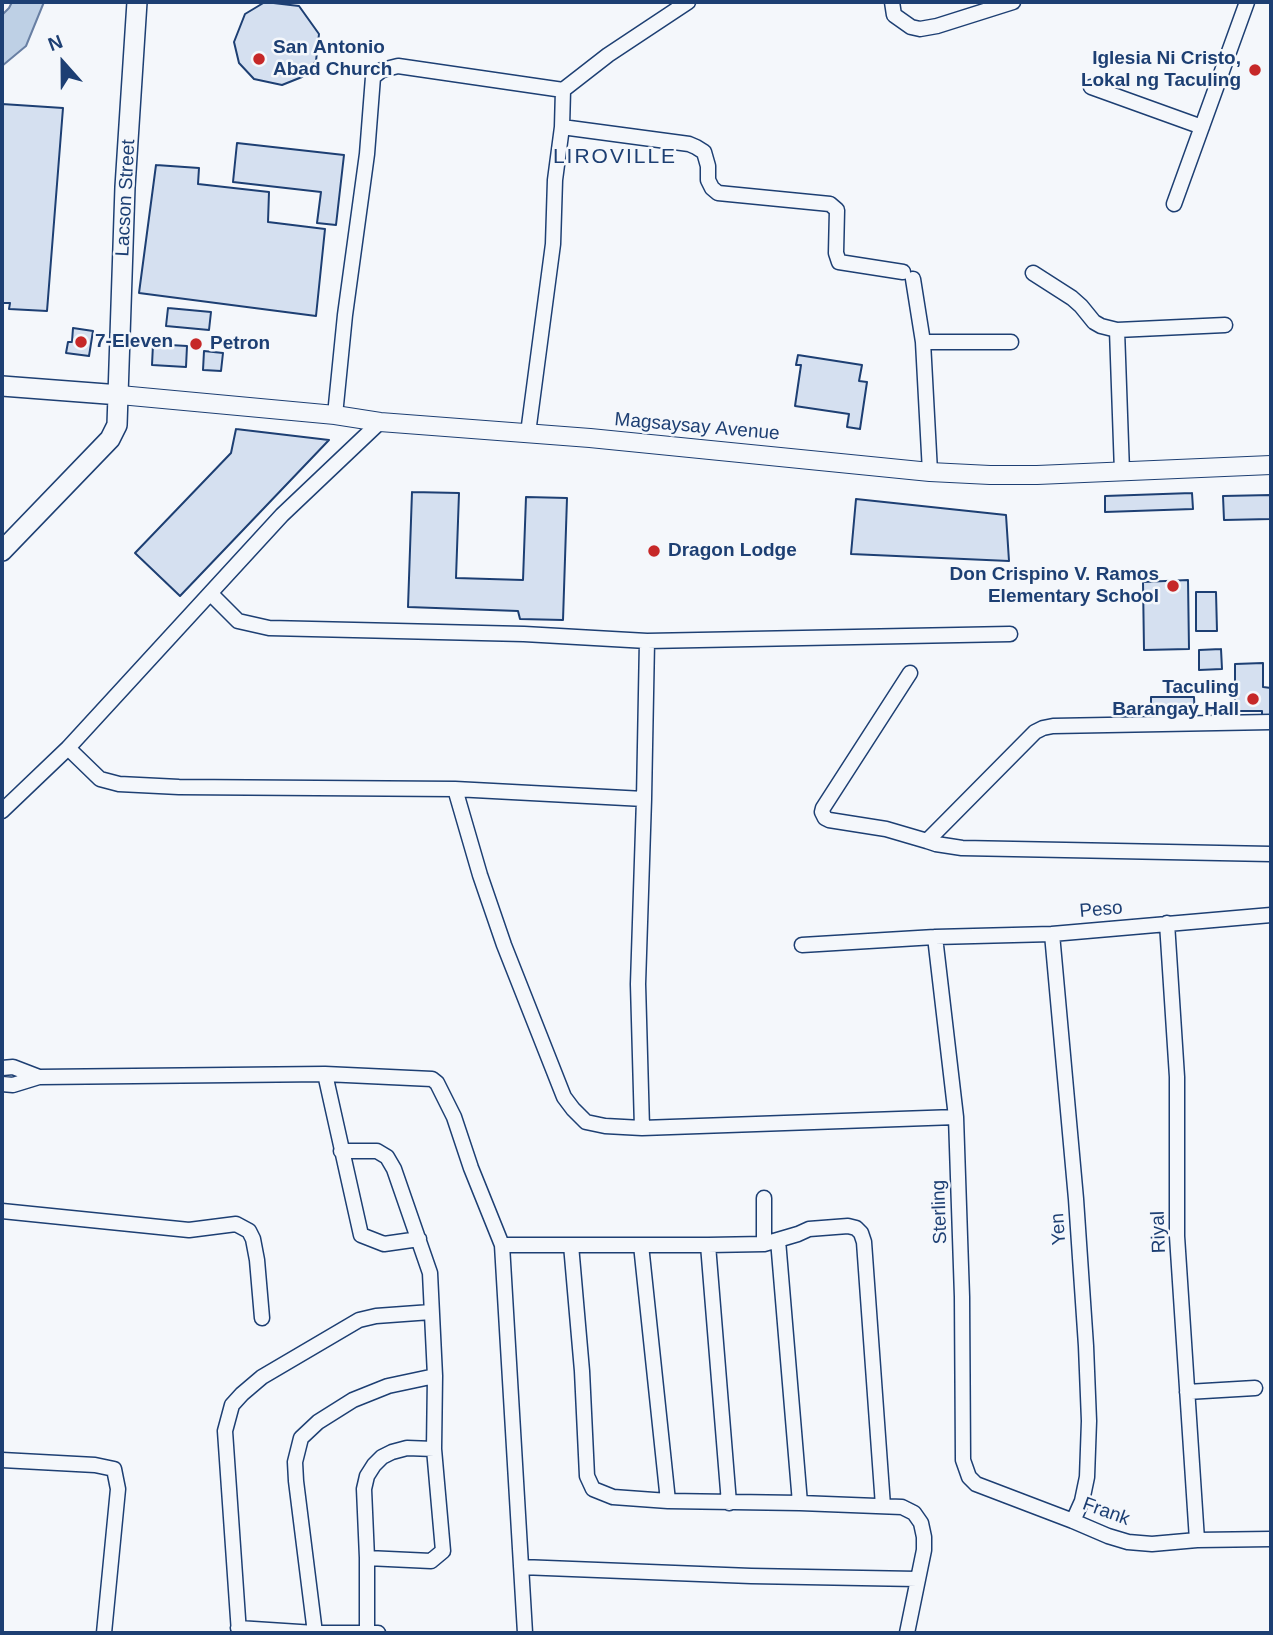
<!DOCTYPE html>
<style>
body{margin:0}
#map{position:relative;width:1273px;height:1635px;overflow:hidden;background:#f4f7fb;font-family:Arial,sans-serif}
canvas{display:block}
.frame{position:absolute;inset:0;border:4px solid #1d3f73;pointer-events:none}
.north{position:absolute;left:28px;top:28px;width:70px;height:70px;-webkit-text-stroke:5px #f4f7fb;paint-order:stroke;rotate:339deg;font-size:19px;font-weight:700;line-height:28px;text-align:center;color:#1d3f73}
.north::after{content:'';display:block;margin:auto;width:24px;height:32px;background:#1d3f73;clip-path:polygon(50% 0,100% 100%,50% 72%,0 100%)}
</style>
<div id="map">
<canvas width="1273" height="1635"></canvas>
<div class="frame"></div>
<div class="north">N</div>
</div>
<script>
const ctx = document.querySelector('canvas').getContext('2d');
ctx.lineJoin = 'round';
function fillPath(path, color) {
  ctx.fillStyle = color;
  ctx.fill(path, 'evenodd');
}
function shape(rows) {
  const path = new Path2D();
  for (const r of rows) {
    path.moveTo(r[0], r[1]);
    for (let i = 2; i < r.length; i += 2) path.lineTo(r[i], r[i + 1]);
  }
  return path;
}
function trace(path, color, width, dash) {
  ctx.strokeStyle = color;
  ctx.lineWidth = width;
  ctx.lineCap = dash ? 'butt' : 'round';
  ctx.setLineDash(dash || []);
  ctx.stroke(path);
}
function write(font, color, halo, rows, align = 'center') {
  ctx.font = font + ' Arial,sans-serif';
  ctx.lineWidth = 5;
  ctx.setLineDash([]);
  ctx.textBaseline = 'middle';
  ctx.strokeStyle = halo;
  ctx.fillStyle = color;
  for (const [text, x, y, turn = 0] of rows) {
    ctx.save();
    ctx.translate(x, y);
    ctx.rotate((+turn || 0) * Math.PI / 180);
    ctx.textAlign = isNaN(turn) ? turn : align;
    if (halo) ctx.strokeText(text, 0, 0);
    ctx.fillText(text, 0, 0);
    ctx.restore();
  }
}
const water = shape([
 [12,2,44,2,26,46,2,66,2,15,9,8,12,2]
]);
fillPath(water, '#bed0e5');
trace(water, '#687fa3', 2);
const building = shape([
 [265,2,299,6,319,34,316,61,302,77,282,85,254,79,239,63,234,42,245,14,265,2],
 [2,104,63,108,47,311,9,309,10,303,2,303,2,104],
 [237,143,344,155,336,225,317,223,321,192,233,182,237,143],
 [156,165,199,168,198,184,269,192,268,222,325,229,316,316,139,293,156,165],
 [168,308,211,312,209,330,166,326,168,308],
 [73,328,93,331,89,356,66,353,68,342,72,342,73,328],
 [153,344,187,346,186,367,152,365,153,344],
 [204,351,223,353,221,371,203,370,204,351],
 [798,355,862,365,859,381,867,382,860,429,847,427,849,414,795,406,801,365,796,365,798,355],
 [236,429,329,440,180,596,135,553,231,453,236,429],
 [412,492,459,493,456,578,523,580,526,497,567,498,563,620,520,619,518,611,408,607,412,492],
 [1192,493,1193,509,1105,512,1105,496,1192,493],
 [1271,495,1271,519,1224,520,1223,496,1271,495],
 [856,499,1006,515,1009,561,851,554,856,499],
 [1188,580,1189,649,1144,650,1143,582,1188,580],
 [1196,592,1216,592,1217,631,1196,631,1196,592],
 [1221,649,1222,669,1199,670,1199,650,1221,649],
 [1263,663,1263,687,1271,688,1271,717,1262,718,1262,711,1235,711,1235,664,1263,663],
 [1151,697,1194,697,1195,719,1151,719,1151,697]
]);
fillPath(building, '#d5e0f0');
trace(building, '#1d3f73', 2);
const minor = shape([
 [892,2,894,15,911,27,920,29,937,26,1013,2],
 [1091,87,1202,127],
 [562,127,689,144,696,147,704,152,708,166,708,180,712,188,718,193,830,204,837,210,836,253,839,262,903,272],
 [1174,204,1247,2],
 [1033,273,1072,298,1081,306,1094,322,1101,326,1117,330],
 [913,279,923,342,930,472],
 [923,342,1011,342],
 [335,415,345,315,367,154,373,77,382,70,398,66,563,90,608,55,688,2],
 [528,433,553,244,555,180,562,127,563,90],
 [1122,472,1117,330,1225,325],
 [211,594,238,621,269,628,524,634,647,641,1010,634],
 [910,673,823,808,822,812,825,818,829,820,886,829,927,841],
 [1271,722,1053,726,1043,728,1035,732,927,841,936,844,962,848,1271,854],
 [68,748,100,779,119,784,179,787,455,789,480,875,504,945,564,1097,573,1109,586,1122,605,1126,642,1128,956,1117],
 [455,789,644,799],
 [2,811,68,748,282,515,380,422],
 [1167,923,1177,1077,1177,1236,1197,1540],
 [1052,934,1076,1199,1086,1346,1089,1421,1087,1477,1082,1501,1073,1521],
 [935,937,956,1117,962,1297,963,1460,969,1477,976,1484,1073,1521,1108,1536,1128,1542,1152,1544,1197,1540,1271,1539],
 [802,945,935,937,1052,934,1271,915],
 [2,1068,13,1067,39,1077],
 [325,1074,361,1235,384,1244,419,1239],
 [2,1084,13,1085,39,1077,325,1074,432,1079,437,1083,454,1117,471,1168,502,1245,525,1633],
 [642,1128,638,984,644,799,647,641],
 [341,1151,377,1151,387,1157,394,1169,430,1273,435,1376,434,1449,443,1551,431,1561,367,1558],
 [2,1211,189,1230,236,1224,249,1231,253,1239,257,1260,262,1318],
 [778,1240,800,1503],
 [764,1244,764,1198],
 [502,1245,708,1245,764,1244,798,1234,809,1229,848,1226,856,1228,861,1233,864,1242,883,1506],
 [571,1245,582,1371,587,1476,593,1489,613,1497,668,1501,800,1503,902,1507,914,1513,921,1523,924,1537,924,1550,907,1633],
 [641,1245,668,1501],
 [708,1245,729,1503],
 [1187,1392,1255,1388],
 [2,1460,95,1465,114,1469,118,1489,104,1633],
 [521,1567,751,1576,917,1579],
 [238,1628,315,1633],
 [367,1632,367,1558,364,1489,367,1476,374,1465,382,1457,392,1452,407,1448,434,1449],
 [239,1633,225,1431,232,1405,242,1394,262,1377,359,1320,376,1316,431,1312],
 [315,1633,296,1481,295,1462,301,1438,318,1422,353,1400,388,1386,435,1376],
 [318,1633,378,1633]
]);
const tertiary = shape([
 [120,395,335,415,380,422,590,438,930,472,990,475,1037,475,1271,465]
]);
const secondary = shape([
 [2,386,120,395],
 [2,551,110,439,117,425,125,187,137,2]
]);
trace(minor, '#1d3f73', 17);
trace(tertiary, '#1d3f73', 20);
trace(secondary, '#1d3f73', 22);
trace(minor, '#f4f7fb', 14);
trace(tertiary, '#f4f7fb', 18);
trace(secondary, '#f4f7fb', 19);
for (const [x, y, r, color] of [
 [259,59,7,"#c62828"],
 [1255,70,7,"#c62828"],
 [81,342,7,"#c62828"],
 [196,344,7,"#c62828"],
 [654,551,7,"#c62828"],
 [1173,586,7,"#c62828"],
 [1253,699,7,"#c62828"]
]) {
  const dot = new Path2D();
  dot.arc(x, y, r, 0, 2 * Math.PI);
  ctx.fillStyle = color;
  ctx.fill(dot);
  trace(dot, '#f4f7fb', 2.5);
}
write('bold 19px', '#1d3f73', '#f4f7fb', [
 ["San Antonio",273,48],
 ["Abad Church",273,70],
 ["Iglesia Ni Cristo,",1241,59,"right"],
 ["Lokal ng Taculing",1241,81,"right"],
 ["7-Eleven",95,342],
 ["Petron",210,344],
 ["Dragon Lodge",668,551],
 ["Don Crispino V. Ramos",1159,575,"right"],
 ["Elementary School",1159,597,"right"],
 ["Taculing",1239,688,"right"],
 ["Barangay Hall",1239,710,"right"]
], 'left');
write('19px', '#1d3f73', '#f4f7fb', [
 ["Lacson Street",126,198,-87],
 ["Magsaysay Avenue",697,427,5],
 ["Peso",1101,910,-5],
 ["Sterling",940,1212,-92],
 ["Yen",1059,1229,-94],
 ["Riyal",1159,1232,-92],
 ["Frank",1106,1512,20]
]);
ctx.letterSpacing = '2px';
write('21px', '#1d3f73', '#f4f7fb', [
 ["LIROVILLE",615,157]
]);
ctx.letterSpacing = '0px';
</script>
